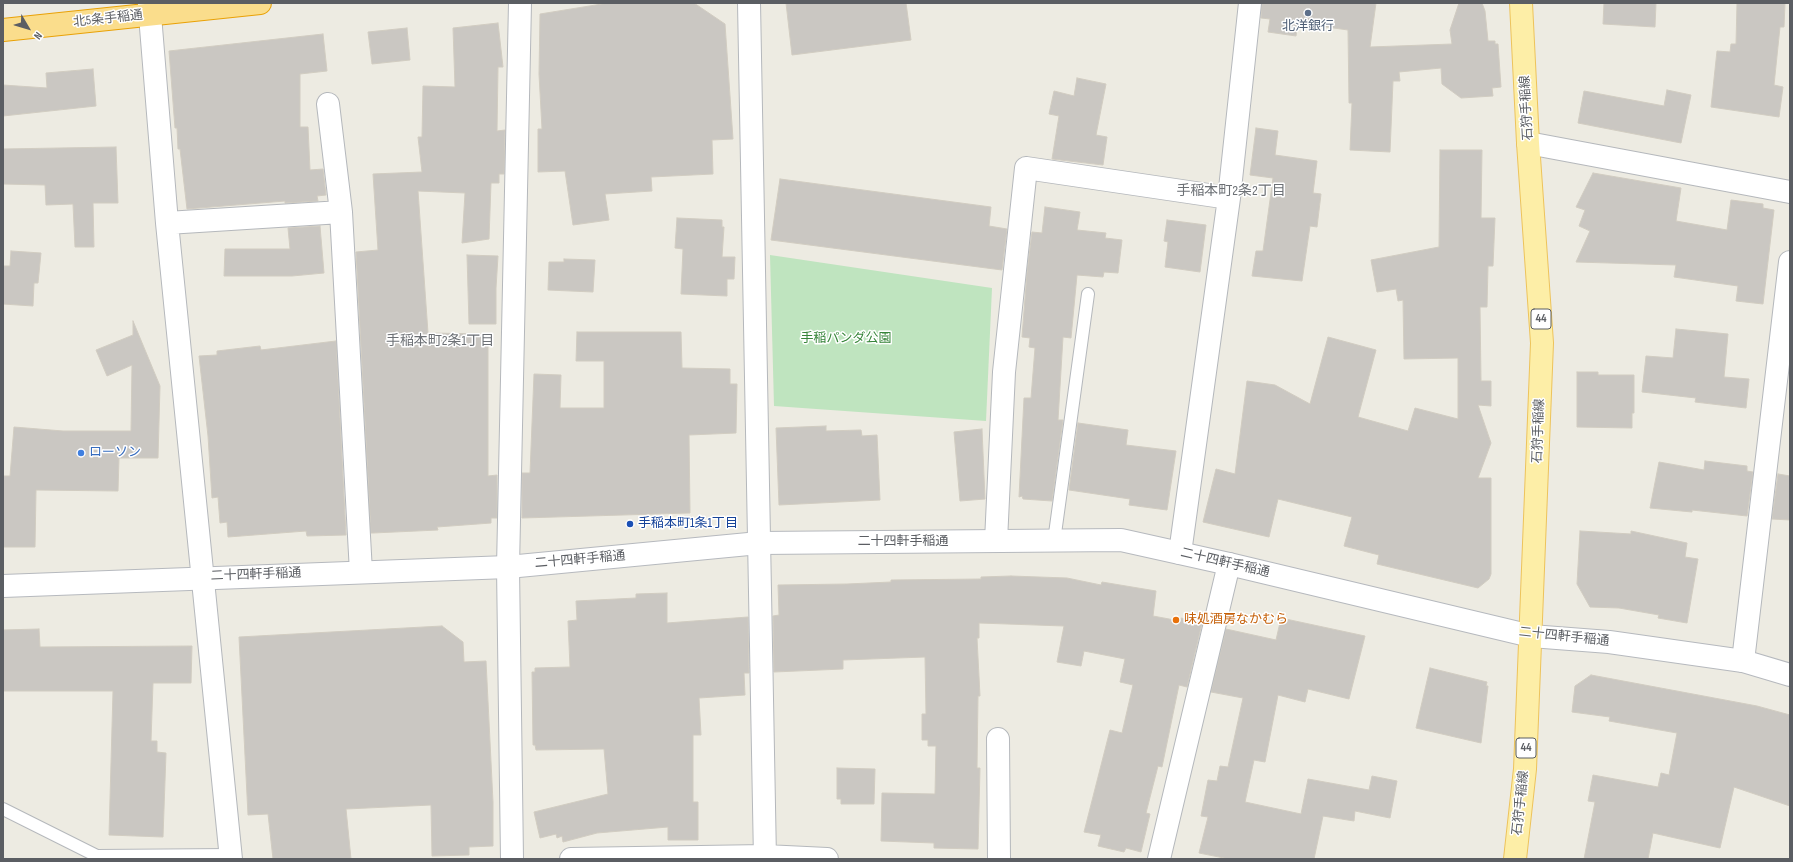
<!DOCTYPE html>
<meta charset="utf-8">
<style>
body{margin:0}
#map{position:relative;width:1793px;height:862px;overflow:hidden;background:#edebe2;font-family:"Sofia Sans Condensed",sans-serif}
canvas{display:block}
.frame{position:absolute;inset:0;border:4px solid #5b5e63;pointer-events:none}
.north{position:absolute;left:8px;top:8px;width:40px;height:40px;-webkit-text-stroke:3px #fff;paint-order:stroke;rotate:128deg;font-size:11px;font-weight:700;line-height:16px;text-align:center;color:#5b5e63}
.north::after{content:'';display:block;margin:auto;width:14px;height:18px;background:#5b5e63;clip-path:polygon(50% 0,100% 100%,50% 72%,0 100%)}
</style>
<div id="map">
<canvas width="1793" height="862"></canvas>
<div class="frame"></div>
<div class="north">N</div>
</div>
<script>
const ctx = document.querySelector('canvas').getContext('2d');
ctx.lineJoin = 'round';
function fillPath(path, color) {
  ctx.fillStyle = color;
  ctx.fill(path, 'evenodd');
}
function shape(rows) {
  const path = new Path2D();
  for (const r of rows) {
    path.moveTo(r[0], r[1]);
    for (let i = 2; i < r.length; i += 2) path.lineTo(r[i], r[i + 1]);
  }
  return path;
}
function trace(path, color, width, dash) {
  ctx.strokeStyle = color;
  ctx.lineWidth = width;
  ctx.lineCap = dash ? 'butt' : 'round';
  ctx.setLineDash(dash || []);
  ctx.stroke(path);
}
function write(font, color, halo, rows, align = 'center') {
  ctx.font = font + ' "Sofia Sans Condensed","Noto Sans JP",sans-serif';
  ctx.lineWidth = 3;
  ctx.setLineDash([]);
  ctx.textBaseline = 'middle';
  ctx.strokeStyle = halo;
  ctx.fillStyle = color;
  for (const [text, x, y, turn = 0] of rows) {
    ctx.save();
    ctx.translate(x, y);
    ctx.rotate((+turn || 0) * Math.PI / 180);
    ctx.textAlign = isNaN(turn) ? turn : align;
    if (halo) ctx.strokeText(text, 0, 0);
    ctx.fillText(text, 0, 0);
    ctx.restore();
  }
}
fillPath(shape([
 [770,255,992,288,986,421,774,406]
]), '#bfe4bf');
const building = shape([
 [608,3,694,3,725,24,733,139,712,140,713,174,651,177,652,191,605,194,609,220,573,225,565,171,538,172,538,129,542,129,539,74,540,14,608,3],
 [786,3,906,3,911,40,792,55,786,3],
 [1262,3,1376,3,1370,47,1452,44,1450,30,1459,3,1482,3,1485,11,1488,41,1495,41,1495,44,1498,44,1501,87,1492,88,1493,96,1461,98,1442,84,1441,68,1399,72,1400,81,1393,81,1390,152,1350,150,1352,103,1349,103,1348,30,1298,23,1296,36,1268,32,1270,19,1261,18,1262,3],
 [1604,3,1656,3,1655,27,1603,24,1604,3],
 [1737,3,1785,3,1784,27,1780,27,1774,85,1783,87,1779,117,1711,107,1717,51,1730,52,1731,44,1736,44,1737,3],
 [498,23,503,67,498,67,497,131,505,130,504,174,499,174,499,183,491,183,489,239,462,243,465,193,418,191,428,333,488,334,488,476,497,475,497,518,491,518,491,523,437,527,438,530,373,533,371,533,356,252,378,250,373,174,422,172,418,137,422,137,423,86,455,87,453,28,498,23],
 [407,28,410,60,372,64,368,32,407,28],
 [323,34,327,71,300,74,300,127,308,127,310,170,323,169,326,195,317,196,318,201,285,203,285,201,187,209,180,149,178,149,177,128,175,128,169,51,323,34],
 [93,69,96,106,3,116,3,85,47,88,46,73,93,69],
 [1077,78,1106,84,1096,135,1107,137,1103,165,1052,159,1059,116,1049,114,1054,91,1074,96,1077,78],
 [1667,90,1691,95,1681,143,1578,123,1584,91,1664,106,1667,90],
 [1256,128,1278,131,1275,155,1317,161,1313,193,1321,194,1317,227,1310,226,1302,281,1252,276,1256,251,1263,251,1273,178,1250,175,1256,128],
 [116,147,118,203,93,203,94,247,75,247,73,204,46,205,45,185,3,184,3,149,116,147],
 [1440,150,1482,150,1481,218,1495,218,1493,266,1488,266,1487,307,1480,307,1481,381,1491,381,1491,406,1478,405,1491,443,1478,478,1491,478,1491,574,1489,579,1478,588,1377,564,1379,555,1344,546,1352,517,1278,499,1269,537,1203,522,1216,469,1235,474,1247,381,1275,385,1310,404,1328,337,1376,350,1358,417,1408,431,1415,408,1458,419,1458,358,1404,359,1403,300,1398,301,1396,289,1377,292,1371,260,1439,247,1440,150],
 [1593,173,1681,188,1676,221,1727,230,1731,200,1763,204,1763,208,1774,210,1763,304,1736,301,1738,286,1674,277,1676,265,1576,262,1590,231,1579,226,1585,210,1576,207,1593,173],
 [780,179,991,207,989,226,1007,229,1002,270,771,240,780,179],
 [1045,207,1080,212,1077,230,1106,233,1105,238,1122,240,1118,273,1104,272,1103,277,1077,275,1071,338,1063,337,1058,420,1063,420,1052,501,1023,499,1022,496,1019,497,1024,398,1031,398,1035,348,1029,347,1030,338,1022,337,1027,273,1032,232,1042,233,1045,207],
 [677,218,722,220,722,227,724,227,722,257,735,257,734,279,727,279,727,296,681,294,683,249,675,248,677,218],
 [1167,220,1206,225,1200,272,1165,267,1168,242,1164,241,1167,220],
 [320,226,324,273,292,276,224,276,225,249,290,249,288,228,320,226],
 [11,251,41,253,38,283,34,283,33,306,3,304,3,266,10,266,11,251],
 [467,255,498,256,496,288,496,324,469,324,467,255],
 [564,259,595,260,593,292,548,290,549,262,564,262,564,259],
 [133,321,160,386,158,458,119,458,118,491,36,490,35,547,3,547,3,476,10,476,14,427,63,431,131,431,132,365,107,376,96,350,133,335,133,321],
 [1676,329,1728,334,1724,377,1749,379,1746,408,1695,402,1696,398,1642,392,1646,356,1673,358,1676,329],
 [577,332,681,332,682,368,730,369,730,384,737,384,736,433,689,435,690,513,522,518,522,473,530,473,534,374,561,375,560,408,604,408,604,361,576,361,577,332],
 [336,341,346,535,307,536,306,531,228,537,227,522,220,523,218,497,212,498,208,436,199,356,217,355,217,351,260,346,261,350,336,341],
 [1577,372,1598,372,1598,375,1634,375,1634,413,1632,413,1632,428,1577,427,1577,372],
 [1078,423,1128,430,1126,445,1176,451,1167,510,1129,505,1130,499,1069,490,1078,423],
 [826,426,826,431,861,430,862,436,877,435,880,500,779,505,776,428,826,426],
 [982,429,985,499,960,501,954,432,982,429],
 [1705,461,1747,466,1747,471,1753,472,1747,516,1692,510,1692,512,1650,508,1659,462,1704,470,1705,461],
 [1778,474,1790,476,1790,520,1772,519,1778,474],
 [1580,531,1631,534,1631,531,1687,543,1685,557,1698,559,1687,623,1658,618,1659,615,1619,608,1590,607,1577,584,1580,531],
 [1011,576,1067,578,1101,585,1102,582,1156,591,1153,616,1180,621,1181,618,1202,623,1187,687,1179,685,1162,767,1158,766,1146,813,1150,814,1141,852,1126,848,1124,852,1098,846,1101,835,1084,832,1110,730,1122,733,1133,685,1120,682,1125,659,1084,651,1081,666,1057,662,1064,626,979,623,979,638,977,638,980,696,978,696,977,768,980,768,978,849,934,848,934,843,881,841,882,793,935,794,936,746,928,746,928,740,922,740,922,714,926,714,925,657,843,660,843,669,774,672,773,616,779,615,778,585,847,584,891,582,891,580,981,579,981,577,1011,576],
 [667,593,667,623,748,617,749,673,744,673,745,695,699,698,701,735,693,735,693,802,698,802,698,840,668,840,668,827,597,833,563,842,562,836,557,838,556,834,540,838,534,812,608,794,604,749,536,750,535,745,533,745,532,672,535,672,535,668,570,667,568,621,577,620,576,601,636,598,636,594,667,593],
 [1281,618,1365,636,1349,699,1308,689,1305,702,1278,695,1265,762,1254,760,1245,802,1301,814,1308,779,1369,790,1372,776,1397,781,1390,818,1355,811,1354,821,1323,816,1314,859,1229,859,1199,853,1208,817,1201,816,1208,780,1217,781,1220,766,1228,767,1243,698,1211,692,1226,629,1276,640,1281,618],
 [442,626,463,642,464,662,486,661,493,802,493,846,469,847,469,855,432,856,431,805,346,809,351,859,273,859,268,814,248,815,239,637,442,626],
 [39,629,40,647,192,646,191,683,153,683,151,741,157,741,157,752,166,753,163,837,109,835,113,691,3,691,3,630,39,629],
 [1430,668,1487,682,1486,686,1488,686,1481,743,1416,728,1430,668],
 [1591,675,1757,706,1790,715,1790,806,1734,787,1720,848,1653,833,1648,859,1584,859,1595,802,1588,801,1593,775,1658,787,1661,773,1669,775,1677,733,1609,721,1610,717,1572,712,1575,686,1591,675],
 [837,768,875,769,874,804,841,804,841,799,837,799,837,768]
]);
fillPath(building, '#cac7c2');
trace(building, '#d1ccc1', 1);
const lane = shape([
 [1054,541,1088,294],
 [3,809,97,856,231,855]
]);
const street = shape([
 [149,3,167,223,231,859],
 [749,3,765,859],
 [328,104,341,212,361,572],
 [1528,143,1790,192],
 [167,223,341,212],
 [996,541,1004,372,1026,168,1229,198],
 [1180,553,1229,198,1250,3],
 [1743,661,1790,262],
 [998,739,999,859],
 [512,859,508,567,520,3],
 [571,859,765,856,827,859],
 [1159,859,1229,564]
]);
const secondary = shape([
 [3,586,508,567,759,543,1121,540,1229,564,1531,636,1609,642,1743,661,1790,675]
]);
const primary = shape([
 [1515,859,1525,769,1542,343,1528,143,1521,3]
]);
const highway = shape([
 [3,30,260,3]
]);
trace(lane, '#b5b8bc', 14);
trace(street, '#b5b8bc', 24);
trace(secondary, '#b6b9be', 24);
trace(primary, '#edc35b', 24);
trace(highway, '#e9a106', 24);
trace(lane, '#fff', 12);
trace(street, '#fff', 22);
trace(secondary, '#fff', 22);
trace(primary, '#fdeea7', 22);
trace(highway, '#fadd8c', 22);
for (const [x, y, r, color] of [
 [1308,13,4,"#5c6f8a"],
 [81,453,4,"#3f7fe0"],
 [630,524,4,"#1a4fb4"],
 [1176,620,4,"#e8710a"]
]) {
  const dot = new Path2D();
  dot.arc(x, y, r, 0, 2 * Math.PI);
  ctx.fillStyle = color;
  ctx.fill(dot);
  trace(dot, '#fff', 1.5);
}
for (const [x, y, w] of [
 [1541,319,20],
 [1526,748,20]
]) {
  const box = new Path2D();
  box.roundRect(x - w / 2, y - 10, w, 20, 3);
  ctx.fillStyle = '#fff';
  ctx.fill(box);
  trace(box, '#5b5e63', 1);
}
write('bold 12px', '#5b5e63', null, [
 ["44",1541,319],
 ["44",1526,748]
]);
write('13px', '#5b5e63', '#fff', [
 ["北5条手稲通",108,19,-6],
 ["石狩手稲線",1527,108,-93],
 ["石狩手稲線",1539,431,-88],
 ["二十四軒手稲通",903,542],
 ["二十四軒手稲通",580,560,-5],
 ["二十四軒手稲通",1225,563,13],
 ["二十四軒手稲通",256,575,-2],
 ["二十四軒手稲通",1564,637,6],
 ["石狩手稲線",1521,803,-84]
]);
write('13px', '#4e5e75', '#fff', [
 ["北洋銀行",1308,27]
]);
write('13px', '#37853a', '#fff', [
 ["手稲パンダ公園",846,339]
]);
write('13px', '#366cbe', '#fff', [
 ["ローソン",89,453]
], 'left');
write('13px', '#164399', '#fff', [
 ["手稲本町1条1丁目",638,524]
], 'left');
write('13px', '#c56008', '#fff', [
 ["味処酒房なかむら",1184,620]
], 'left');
write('14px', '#6c7075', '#fff', [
 ["手稲本町2条2丁目",1231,191],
 ["手稲本町2条1丁目",440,341]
]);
</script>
